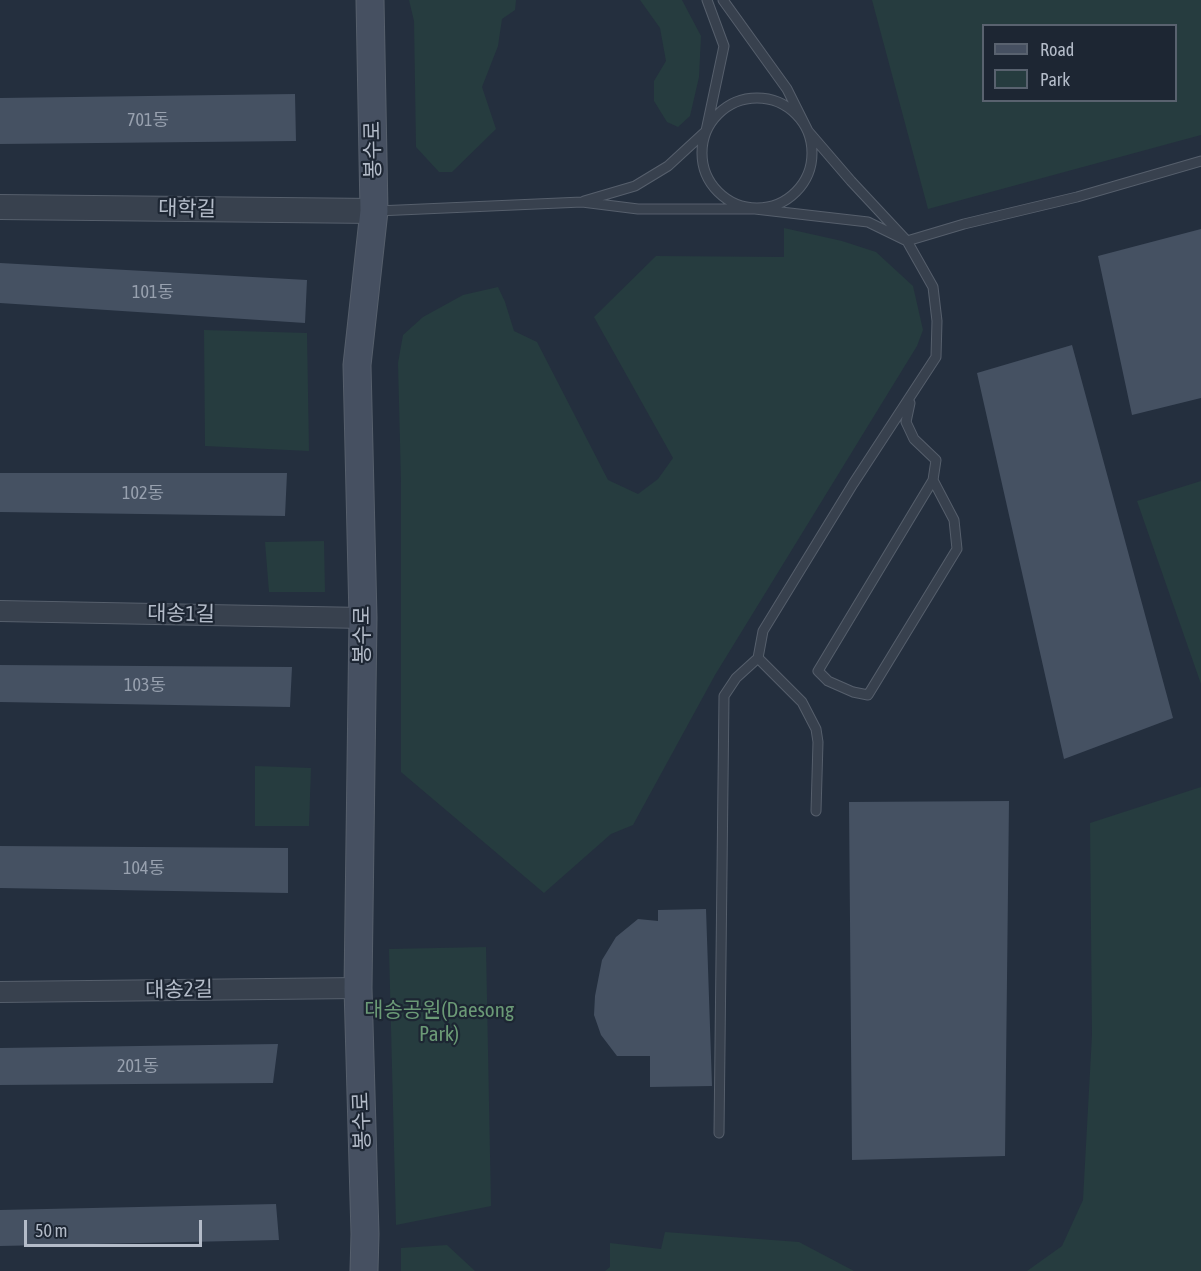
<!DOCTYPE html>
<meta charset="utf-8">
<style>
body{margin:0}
#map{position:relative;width:1201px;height:1271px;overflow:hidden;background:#242f3e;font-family:"Asap Condensed",sans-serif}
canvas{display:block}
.legend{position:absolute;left:982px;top:24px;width:195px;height:78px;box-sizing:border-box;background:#1d2633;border:2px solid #59626f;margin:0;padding:8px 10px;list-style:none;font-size:18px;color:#b4bcc9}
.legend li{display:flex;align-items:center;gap:12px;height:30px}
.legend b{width:30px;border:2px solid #59626f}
.scale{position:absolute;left:24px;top:1220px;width:178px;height:27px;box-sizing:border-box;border:3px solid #b4bcc9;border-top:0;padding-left:8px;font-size:18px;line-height:21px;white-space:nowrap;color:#b4bcc9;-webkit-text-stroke:4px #1d2633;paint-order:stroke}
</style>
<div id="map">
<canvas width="1201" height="1271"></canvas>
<ul class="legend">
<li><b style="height:8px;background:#465061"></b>Road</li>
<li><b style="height:16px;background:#263c3f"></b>Park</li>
</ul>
<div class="scale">50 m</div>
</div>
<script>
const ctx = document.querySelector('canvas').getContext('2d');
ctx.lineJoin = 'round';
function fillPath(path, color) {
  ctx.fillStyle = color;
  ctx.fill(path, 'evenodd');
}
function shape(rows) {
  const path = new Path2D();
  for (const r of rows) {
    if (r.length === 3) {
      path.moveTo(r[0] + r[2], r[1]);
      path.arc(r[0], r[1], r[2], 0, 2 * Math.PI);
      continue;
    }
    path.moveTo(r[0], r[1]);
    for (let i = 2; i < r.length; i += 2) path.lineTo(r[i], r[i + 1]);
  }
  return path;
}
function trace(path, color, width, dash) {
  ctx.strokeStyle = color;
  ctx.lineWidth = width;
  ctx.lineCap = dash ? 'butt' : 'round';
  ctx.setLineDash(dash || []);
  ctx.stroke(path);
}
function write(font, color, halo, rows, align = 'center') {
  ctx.font = font + ' "Asap Condensed","Noto Sans KR",sans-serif';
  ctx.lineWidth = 4.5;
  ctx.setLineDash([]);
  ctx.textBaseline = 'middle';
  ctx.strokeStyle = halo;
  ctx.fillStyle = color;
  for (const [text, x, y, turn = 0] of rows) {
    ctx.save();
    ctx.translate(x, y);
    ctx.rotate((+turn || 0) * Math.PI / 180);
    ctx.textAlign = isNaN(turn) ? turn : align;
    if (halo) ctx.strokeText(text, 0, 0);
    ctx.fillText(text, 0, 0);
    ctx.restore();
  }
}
fillPath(shape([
 [409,0,516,0,515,10,502,19,498,46,482,87,496,129,452,172,439,172,416,147,414,21],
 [640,0,682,0,701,36,699,77,690,116,678,127,667,122,654,101,654,81,666,61,660,28],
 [872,0,1201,0,1201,135,928,209],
 [984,26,1176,26,1176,100,984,100],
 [784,228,842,241,876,252,913,286,923,330,917,346,715,675,633,825,611,834,544,893,401,772,401,482,398,363,403,335,423,317,463,295,498,287,505,302,514,331,537,342,608,480,638,494,658,479,673,458,594,317,656,256,784,257],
 [204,330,307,333,309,451,205,446],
 [1201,481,1201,684,1137,501],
 [324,541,325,592,269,592,265,542],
 [255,766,311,768,309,826,255,826],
 [1201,787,1201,1271,1027,1271,1062,1246,1083,1200,1092,1035,1090,823],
 [486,947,491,1206,396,1225,389,949],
 [665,1232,799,1242,854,1271,605,1271,610,1267,610,1243,661,1249],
 [447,1245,475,1271,401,1271,401,1248]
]), '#263c3f');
fillPath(shape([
 [295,94,296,141,0,144,0,98],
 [1201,229,1201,398,1132,415,1098,256],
 [0,263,307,280,305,323,0,303],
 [1072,345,1173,718,1064,759,977,373],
 [0,473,287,473,285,516,0,512],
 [0,665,292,667,290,707,0,702],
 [1009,801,1005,1156,852,1160,849,802],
 [0,846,288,848,288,893,0,888],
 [706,909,712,1086,650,1087,650,1056,617,1056,601,1035,594,1015,595,996,602,960,616,937,638,919,658,921,658,910],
 [278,1044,273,1083,0,1085,0,1048],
 [276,1204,279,1240,0,1246,0,1210]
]), '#455162');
const service = shape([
 [723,0,787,89,808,131,851,181,907,241,964,224,1077,197,1201,161],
 [757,153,55],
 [584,201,635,186,668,166,706,131,724,46,707,0],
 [377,211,582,202,638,209,755,209,868,222,907,241,933,287,937,321,936,357,853,484,763,631,758,658,736,678,724,696,719,1133],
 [910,403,906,422,914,439,936,460,933,480,818,671,828,681,853,692,868,695,957,549,954,520,933,480],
 [758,658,802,702,816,729,818,742,816,811]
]);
const minor = shape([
 [0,611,363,618],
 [0,992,358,988]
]);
const tertiary = shape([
 [0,207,374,211]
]);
const secondary = shape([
 [364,1271,365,1234,358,988,363,618,357,365,374,211,370,0]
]);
trace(service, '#565f6c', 11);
trace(minor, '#565f6c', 22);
trace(tertiary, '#565f6c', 26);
trace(secondary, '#565f6c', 29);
trace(service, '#38414e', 9);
trace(minor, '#38414e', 20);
trace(tertiary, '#38414e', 24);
trace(secondary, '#465061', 27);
write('18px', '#98a1af', null, [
 ["701동",148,120],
 ["101동",153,292],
 ["102동",143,493],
 ["103동",145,685],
 ["104동",144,868],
 ["201동",138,1066]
]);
write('21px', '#b4bcc9', '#1d2633', [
 ["봉수로",373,150,-91],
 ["대학길",187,209,1],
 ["대송1길",181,614,1],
 ["봉수로",362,635,-90],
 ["대송2길",179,990,-1],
 ["봉수로",362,1121,-92]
]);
write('21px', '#6b9a76', '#1d2633', [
 ["대송공원(Daesong",439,1010],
 ["Park)",439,1034]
]);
</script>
